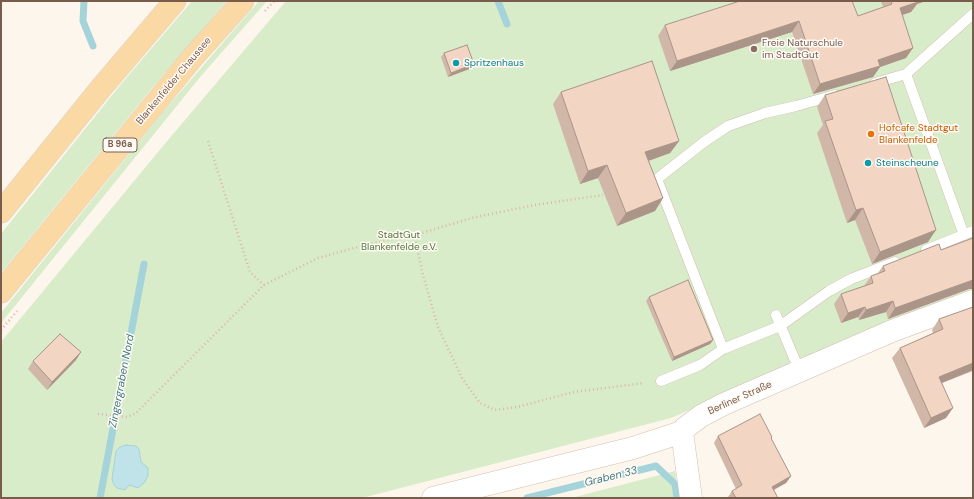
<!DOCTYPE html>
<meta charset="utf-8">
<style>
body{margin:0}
#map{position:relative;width:974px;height:499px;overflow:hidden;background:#fdf6ec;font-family:"DM Sans",sans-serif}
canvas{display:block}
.frame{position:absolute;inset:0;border:2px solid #7a5c4d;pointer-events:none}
</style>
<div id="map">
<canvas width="974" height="499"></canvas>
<div class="frame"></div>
</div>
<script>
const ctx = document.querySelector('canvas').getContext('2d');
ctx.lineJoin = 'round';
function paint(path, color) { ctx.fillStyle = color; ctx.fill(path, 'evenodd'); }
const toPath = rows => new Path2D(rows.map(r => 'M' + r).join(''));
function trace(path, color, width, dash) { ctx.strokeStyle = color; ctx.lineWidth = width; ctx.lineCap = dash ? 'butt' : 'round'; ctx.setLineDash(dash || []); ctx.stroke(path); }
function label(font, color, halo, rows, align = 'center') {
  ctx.font = font + ' "DM Sans",sans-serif'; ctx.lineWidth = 3; ctx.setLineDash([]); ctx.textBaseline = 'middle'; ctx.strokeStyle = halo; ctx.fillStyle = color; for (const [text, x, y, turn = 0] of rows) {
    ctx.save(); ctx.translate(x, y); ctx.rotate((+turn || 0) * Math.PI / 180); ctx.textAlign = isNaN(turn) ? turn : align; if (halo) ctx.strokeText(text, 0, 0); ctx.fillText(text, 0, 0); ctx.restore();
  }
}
paint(toPath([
 [192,1,227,1,153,87,1,273,1,234,121,84],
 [259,1,267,1,201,76,1,323,1,313,163,112],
 [286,1,973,1,973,293,882,327,671,418,362,498,1,498,1,342,168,140],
 [675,471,679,498,571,498]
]), '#d8ecc9');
const water = toPath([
 [126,445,136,446,139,449,141,462,148,468,148,476,144,483,138,488,129,485,125,490,117,488,114,485,112,479,116,451,120,447,126,445]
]);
paint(water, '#bfe3e8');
trace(water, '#a5d3da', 1);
trace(toPath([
 [84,1,83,21,93,46],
 [498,1,507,24],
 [100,498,144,264],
 [527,498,656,466,675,484,677,498]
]), '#a5d3da', 7);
const service = toPath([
 [906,74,964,235],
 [875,83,906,74,973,14],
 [835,95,796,106,765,113,728,126,704,142,657,179,723,349,780,326,829,291,851,279,895,262],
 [926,250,973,231],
 [776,315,800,372],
 [661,381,700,365,723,349]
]);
const tertiary = toPath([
 [682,432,691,498],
 [433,498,633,448,682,432,685,428,701,416,724,404,892,331,973,301]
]);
const primary = toPath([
 [1,212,101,88,175,1],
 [1,292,193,57,243,1]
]);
trace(service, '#d1beb0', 11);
trace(tertiary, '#d1beb0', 23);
trace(primary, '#dad1cd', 23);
trace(toPath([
 [265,11,274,1],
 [208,141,250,272,264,285],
 [414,234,423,275,438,327,462,378,480,403,495,410,517,407,574,392,644,383],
 [1,330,17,311],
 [98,414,127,417,136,413,264,285,318,258,369,244,418,234,476,217,535,205,603,195]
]), '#d9b8a5', 2.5, [1, 3]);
trace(service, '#fff', 10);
trace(tertiary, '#fff', 22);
trace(primary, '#fbd9a5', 22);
paint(toPath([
 [881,1,926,1,917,4,911,12,903,15,906,58,880,67,873,77,813,94,792,32,670,71,658,36,665,25,858,16,883,7],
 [444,53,472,68,448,77,441,57],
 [561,92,679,141,670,153,648,161,663,198,655,211,617,226,598,178,580,184,553,104],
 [825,95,928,242,872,264,855,220,847,223,817,133,823,125,817,107],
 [941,250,969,289,888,319,886,312,859,320,858,317,841,323,834,304,841,294,864,286,871,276,878,273,883,266],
 [649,297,713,340,710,344,672,361,646,301],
 [973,307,973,371,942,383,946,418,924,428,892,358,900,348,933,333,932,330,939,319],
 [76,360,47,390,28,369,33,361],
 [718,436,772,437,771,439,791,476,786,483,774,490,778,498,728,498,728,497,732,491,736,489,714,443]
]), '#d1b7a8');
paint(toPath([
 [913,1,926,1,917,4,911,12,893,18,900,8],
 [799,21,792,32,670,71,677,61],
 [913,48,906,58,880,67,873,77,813,94,820,84,878,60],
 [474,64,472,68,448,77,451,73],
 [679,141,670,153,637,165,645,152],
 [607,165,598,178,580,184,588,171],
 [663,198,655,211,617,226,626,213],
 [863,208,855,220,847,223,856,210],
 [936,230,928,242,872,264,880,252],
 [973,280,973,289,969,289,888,319,895,308],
 [893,301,886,312,859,320,866,310],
 [865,307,858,317,841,323,848,313],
 [713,340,710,344,672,361,674,357],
 [81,352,76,360,47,390,52,382],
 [973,363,973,370,932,387,939,377],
 [953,408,946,418,924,428,931,418],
 [791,476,786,483,767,493,772,487]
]), '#aa9588');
const building = toPath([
 [740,1,852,1,858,16,892,4,891,1,918,1,918,2,900,8,913,48,878,60,880,66,820,84,799,21,677,61,665,25,740,1],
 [467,45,474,64,451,73,444,53,467,45],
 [652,61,679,141,645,152,663,198,626,213,607,165,588,171,561,92,652,61],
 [886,77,936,230,880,252,863,208,856,210,825,121,833,119,825,95,886,77],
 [973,238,973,280,895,308,893,301,866,310,865,307,848,313,841,294,873,283,871,276,885,271,883,266,939,244,941,250,973,238],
 [688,280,713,340,674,357,649,297,688,280],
 [973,307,973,363,939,377,953,408,931,418,900,348,943,329,939,319,973,307],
 [60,334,81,352,52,382,33,361,60,334],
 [760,414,772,437,771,438,791,476,772,487,778,498,736,498,732,491,742,485,718,436,760,414]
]);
paint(building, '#f3d5c3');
trace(building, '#aa9588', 1);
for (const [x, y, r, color] of [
 [754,49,4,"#8d6e63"],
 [456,63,4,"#0f9aa8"],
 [871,134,4,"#e8710a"],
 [868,163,4,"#0f9aa8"]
]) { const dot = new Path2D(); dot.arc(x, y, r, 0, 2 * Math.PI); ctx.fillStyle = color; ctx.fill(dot); trace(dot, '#fffaf3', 1.5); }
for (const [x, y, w] of [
 [120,145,34]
]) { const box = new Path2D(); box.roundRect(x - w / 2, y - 7, w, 14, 3); ctx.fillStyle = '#fffaf3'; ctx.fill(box); trace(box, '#7a5c4d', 1); }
label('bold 9px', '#7a5c4d', null, [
 ["B 96a",120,145]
]);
label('10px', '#785e54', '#fffaf3', [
 ["Freie Naturschule",762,43],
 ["im StadtGut",762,55]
], 'left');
label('10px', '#0d838f', '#fffaf3', [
 ["Spritzenhaus",464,63],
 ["Steinscheune",876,163]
], 'left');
label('10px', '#7a5c4d', '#fffaf3', [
 ["Blankenfelder Chaussee",174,81,-50],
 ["Berliner Straße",740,398,-24]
]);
label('10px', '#c56008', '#fffaf3', [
 ["Hofcafe Stadtgut",879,128],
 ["Blankenfelde",879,140]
], 'left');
label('10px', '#537a41', '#fffaf3', [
 ["StadtGut",399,235],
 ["Blankenfelde e.V.",399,247]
]);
label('italic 11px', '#437c86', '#fffaf3', [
 ["Zingergraben Nord",122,381,-79],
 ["Graben 33",611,477,-14]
]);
</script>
